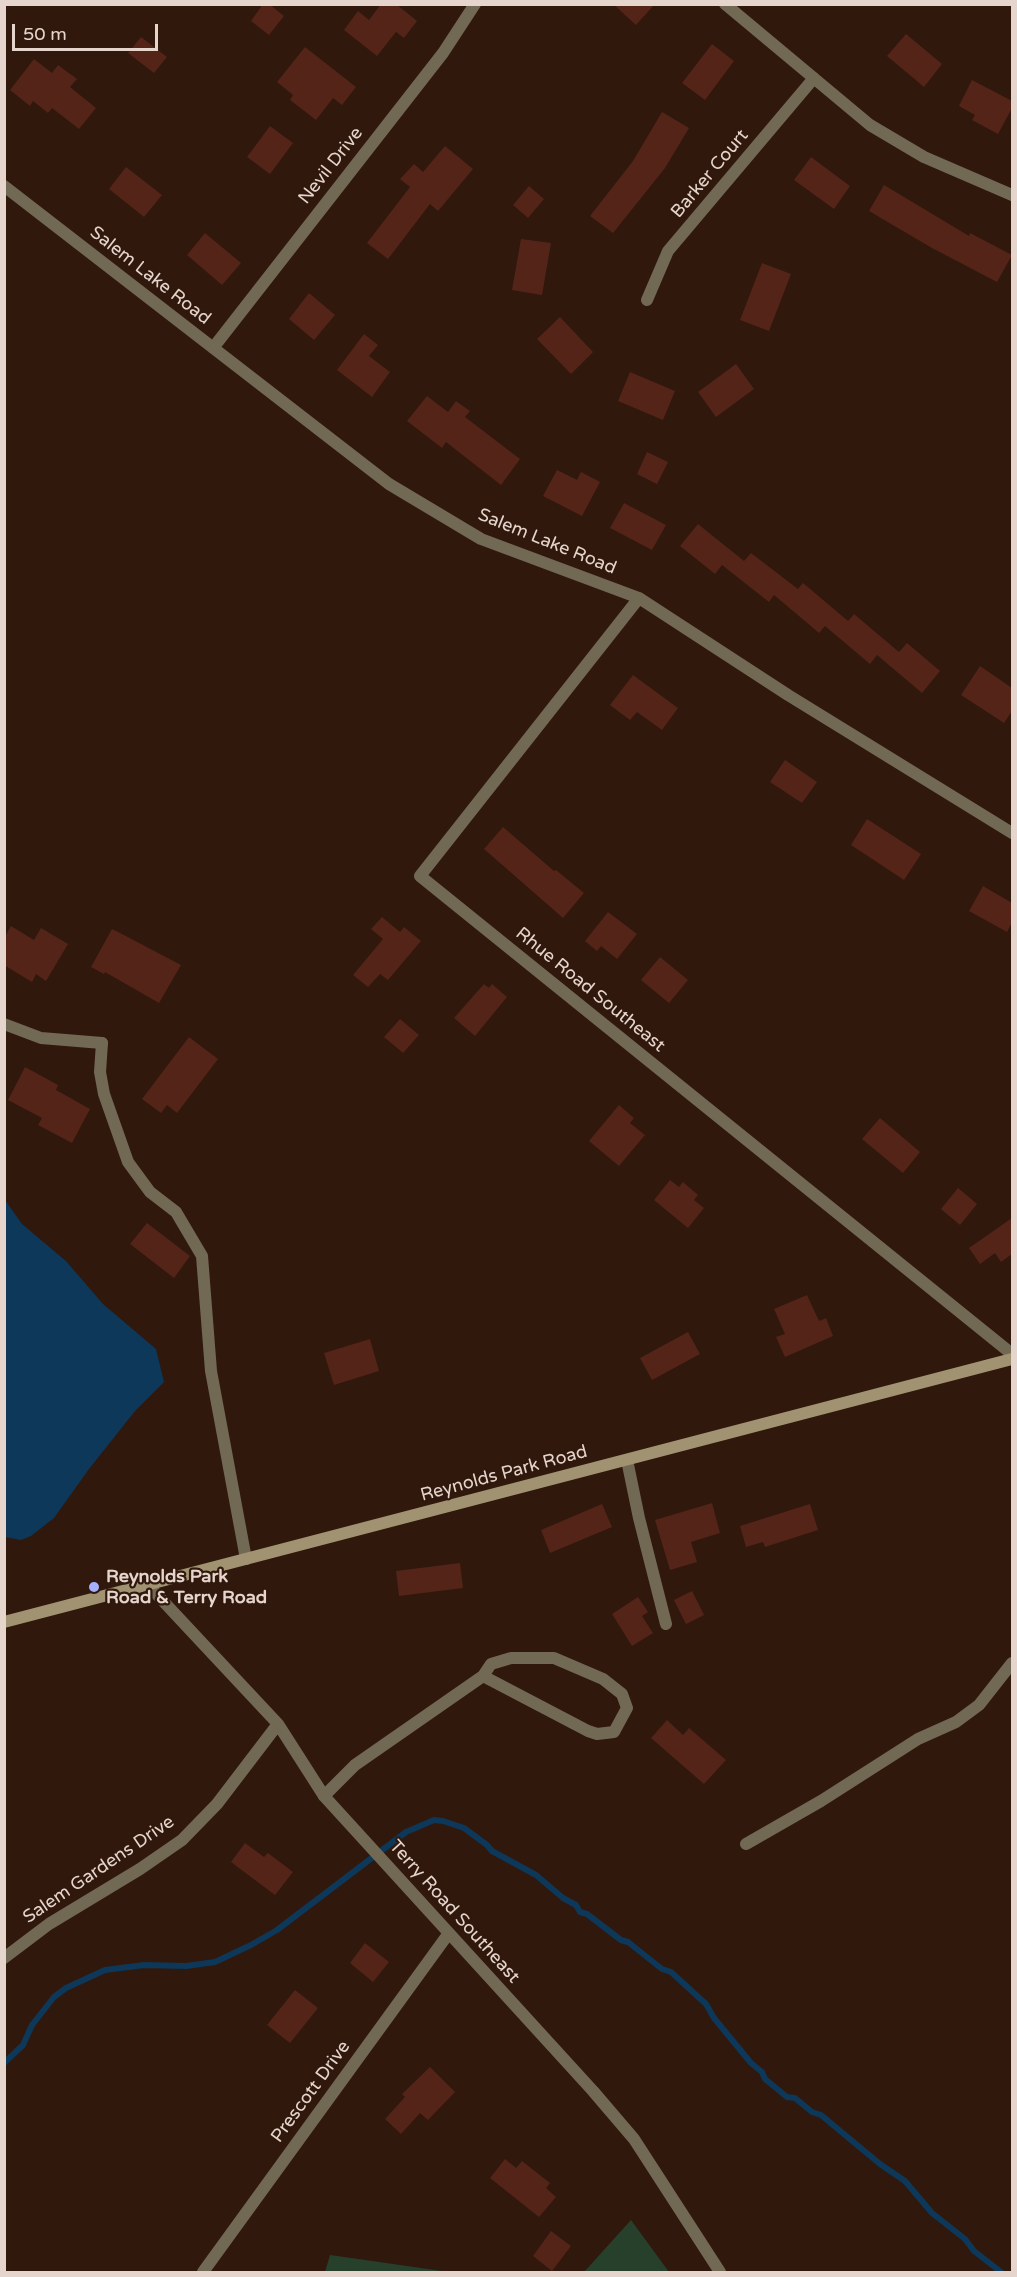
<!DOCTYPE html>
<style>
body{margin:0}
#map{position:relative;width:1017px;height:2277px;overflow:hidden;background:#30180c;font-family:"Varela Round",sans-serif}
canvas{display:block}
.frame{position:absolute;inset:0;border:6px solid #e6d5cd;pointer-events:none}
.scale{position:absolute;left:12px;top:24px;width:146px;height:27px;box-sizing:border-box;border:3px solid #e6d5cd;border-top:0;padding-left:8px;font-size:18px;line-height:21px;white-space:nowrap;color:#e6d5cd;-webkit-text-stroke:4px #30180c;paint-order:stroke}
</style>
<div id="map">
<canvas width="1017" height="2277"></canvas>
<div class="frame"></div>
<div class="scale">50 m</div>
</div>
<script>
const ctx = document.querySelector('canvas').getContext('2d');
ctx.lineJoin = 'round';
function paint(path, color) { ctx.fillStyle = color; ctx.fill(path, 'evenodd'); }
const toPath = rows => new Path2D(rows.map(r => 'M' + r).join(''));
function trace(path, color, width, dash) { ctx.strokeStyle = color; ctx.lineWidth = width; ctx.lineCap = dash ? 'butt' : 'round'; ctx.setLineDash(dash || []); ctx.stroke(path); }
function label(font, color, halo, rows, align = 'center') {
  ctx.font = font + ' "Varela Round",sans-serif'; ctx.lineWidth = 4.5; ctx.setLineDash([]); ctx.textBaseline = 'middle'; ctx.strokeStyle = halo; ctx.fillStyle = color; for (const [text, x, y, turn = 0] of rows) {
    ctx.save(); ctx.translate(x, y); ctx.rotate((+turn || 0) * Math.PI / 180); ctx.textAlign = isNaN(turn) ? turn : align; if (halo) ctx.strokeText(text, 0, 0); ctx.fillText(text, 0, 0); ctx.restore();
  }
}
paint(toPath([
 [631,2220,669,2272,584,2272],
 [330,2255,449,2272,325,2272]
]), '#27402b');
paint(toPath([
 [5,1200,22,1224,66,1261,103,1304,156,1349,164,1382,135,1411,89,1469,54,1518,31,1536,21,1540,5,1537]
]), '#0d3859');
trace(toPath([
 [4,2063,23,2045,32,2025,54,1997,66,1988,105,1970,144,1965,186,1966,215,1962,251,1945,277,1930,406,1832,434,1820,443,1821,464,1828,487,1845,492,1851,536,1875,563,1898,576,1905,580,1912,587,1914,621,1940,628,1942,662,1969,671,1972,706,2004,714,2018,751,2063,762,2072,765,2079,787,2097,795,2098,812,2112,821,2115,880,2164,905,2181,932,2213,965,2239,974,2251,1001,2272]
]), '#0d3859', 6);
paint(toPath([
 [263,4,269,4,284,16,269,35,251,21],
 [381,4,396,4,417,21,404,38,396,32,377,56,344,30,358,11,369,20],
 [613,4,655,4,636,25],
 [906,34,942,64,924,87,887,56],
 [141,37,167,57,154,73,128,53],
 [712,44,734,61,705,100,682,83],
 [305,47,356,87,342,105,333,98,316,120,290,100,293,95,277,82],
 [34,59,52,73,58,65,77,79,70,87,96,108,79,129,52,108,48,113,33,101,30,106,10,90],
 [972,80,1012,101,1012,108,998,134,972,120,975,115,959,106],
 [662,112,689,128,665,168,613,233,590,216,633,161],
 [270,126,293,143,270,174,247,157],
 [445,146,473,169,438,211,430,204,388,259,367,243,410,187,400,179,414,164,423,172],
 [811,157,850,186,834,209,794,180],
 [126,167,162,195,144,217,109,189],
 [884,185,969,236,970,233,1012,255,997,282,932,248,869,211],
 [529,186,544,199,528,218,513,205],
 [205,233,241,263,222,285,187,255],
 [521,239,551,243,542,295,512,290],
 [762,263,791,274,769,331,740,320],
 [309,293,335,315,314,340,289,319],
 [560,317,593,352,571,374,537,339],
 [364,334,378,345,369,356,390,372,372,397,337,370],
 [736,364,754,389,716,417,698,392],
 [630,372,675,391,663,420,618,401],
 [427,396,448,412,456,401,470,411,465,417,520,459,501,485,446,442,442,448,407,421],
 [647,452,668,462,657,484,637,474],
 [557,470,577,480,581,472,600,482,582,516,543,496],
 [624,503,666,525,652,550,610,528],
 [698,524,744,561,751,553,798,589,803,583,848,621,854,614,899,652,907,643,940,671,922,693,877,655,870,664,825,626,819,633,774,595,769,602,722,565,715,574,680,546],
 [980,666,1012,688,1012,711,1004,723,961,695],
 [633,675,678,708,662,730,637,712,630,720,610,705],
 [785,760,817,782,802,803,770,782],
 [867,819,921,854,904,880,851,845],
 [503,827,554,871,556,870,584,893,563,918,484,849],
 [983,886,1012,903,1012,922,1007,932,969,911],
 [608,912,637,934,617,959,601,946,597,951,585,941],
 [382,917,400,932,404,927,421,941,388,980,380,974,368,987,353,975,383,939,371,929],
 [11,926,34,940,41,928,68,944,46,981,36,974,32,982,4,965,4,938],
 [112,929,122,934,120,937,122,934,181,965,159,1003,105,972,104,974,91,967],
 [660,957,688,980,669,1003,641,980],
 [484,984,489,988,492,984,507,997,475,1036,454,1018],
 [400,1019,419,1035,403,1053,384,1037],
 [189,1037,218,1059,177,1113,167,1105,161,1113,142,1099],
 [25,1067,58,1085,56,1090,90,1109,72,1143,38,1125,42,1118,8,1100],
 [619,1105,634,1118,630,1123,645,1135,619,1166,589,1141],
 [880,1118,920,1152,903,1173,862,1139],
 [670,1180,679,1187,683,1182,698,1195,694,1200,704,1208,688,1228,654,1200],
 [958,1188,977,1204,960,1225,941,1209],
 [1012,1218,1012,1254,1001,1262,995,1253,980,1264,969,1248],
 [147,1223,190,1256,174,1278,130,1244],
 [807,1295,819,1321,826,1318,833,1336,785,1357,776,1337,785,1334,774,1309],
 [688,1332,700,1354,652,1380,640,1358],
 [370,1339,379,1371,334,1385,324,1353],
 [712,1503,720,1533,691,1542,697,1562,670,1570,655,1520],
 [602,1504,612,1527,550,1553,541,1530],
 [810,1504,818,1530,765,1547,763,1542,746,1547,740,1526],
 [460,1563,463,1588,399,1596,396,1571],
 [692,1591,704,1615,686,1624,674,1600],
 [638,1597,648,1612,642,1616,653,1633,632,1646,612,1614],
 [667,1720,683,1735,689,1728,726,1760,704,1784,651,1738],
 [245,1843,264,1857,268,1853,293,1872,275,1895,231,1862],
 [365,1943,389,1962,373,1982,350,1963],
 [295,1990,318,2008,290,2043,267,2025],
 [430,2067,455,2092,428,2120,420,2113,401,2134,385,2119,405,2097,402,2094],
 [505,2159,516,2168,522,2161,550,2183,546,2188,556,2197,539,2217,490,2178],
 [551,2231,571,2246,552,2271,533,2256]
]), '#542418');
trace(toPath([
 [102,1043,100,1072,104,1094,128,1162,150,1192,176,1212,202,1256,211,1371,246,1559],
 [627,1460,639,1518,666,1624],
 [511,1658,554,1658,603,1679,622,1694,627,1708,614,1732,597,1734,588,1731,483,1676,491,1664,511,1658],
 [324,1796,355,1765,483,1676],
 [746,1844,821,1801,918,1739,956,1722,979,1705,1012,1663]
]), '#716954', 12);
trace(toPath([
 [725,4,870,125,924,157,1012,195],
 [4,186,389,484,481,539,639,598,788,695,1012,833],
 [647,300,668,251,814,78],
 [213,348,443,53,475,4],
 [639,598,420,876,1012,1354],
 [4,1024,41,1038,102,1043],
 [148,1585,278,1724,324,1796,593,2091,634,2139,720,2272],
 [4,1958,49,1924,140,1869,182,1840,217,1804,278,1724],
 [203,2272,449,1933]
]), '#716954', 12);
trace(toPath([
 [4,1622,1012,1359]
]), '#a19371', 12);
for (const [x, y, r, color] of [
 [94,1587,6,"#a5b1fc"]
]) { const dot = new Path2D(); dot.arc(x, y, r, 0, 2 * Math.PI); ctx.fillStyle = color; ctx.fill(dot); trace(dot, '#30180c', 2); }
label('18px', '#e6d5cd', '#30180c', [
 ["Nevil Drive",331,166,-52],
 ["Barker Court",710,174,-50],
 ["Salem Lake Road",150,276,38],
 ["Salem Lake Road",547,542,22],
 ["Rhue Road Southeast",590,990,39],
 ["Reynolds Park Road",504,1474,-15],
 ["Salem Gardens Drive",99,1870,-34],
 ["Terry Road Southeast",454,1912,48],
 ["Prescott Drive",311,2092,-54]
]);
label('bold 18px', '#e6d5cd', '#30180c', [
 ["Reynolds Park",106,1577],
 ["Road & Terry Road",106,1598]
], 'left');
</script>
